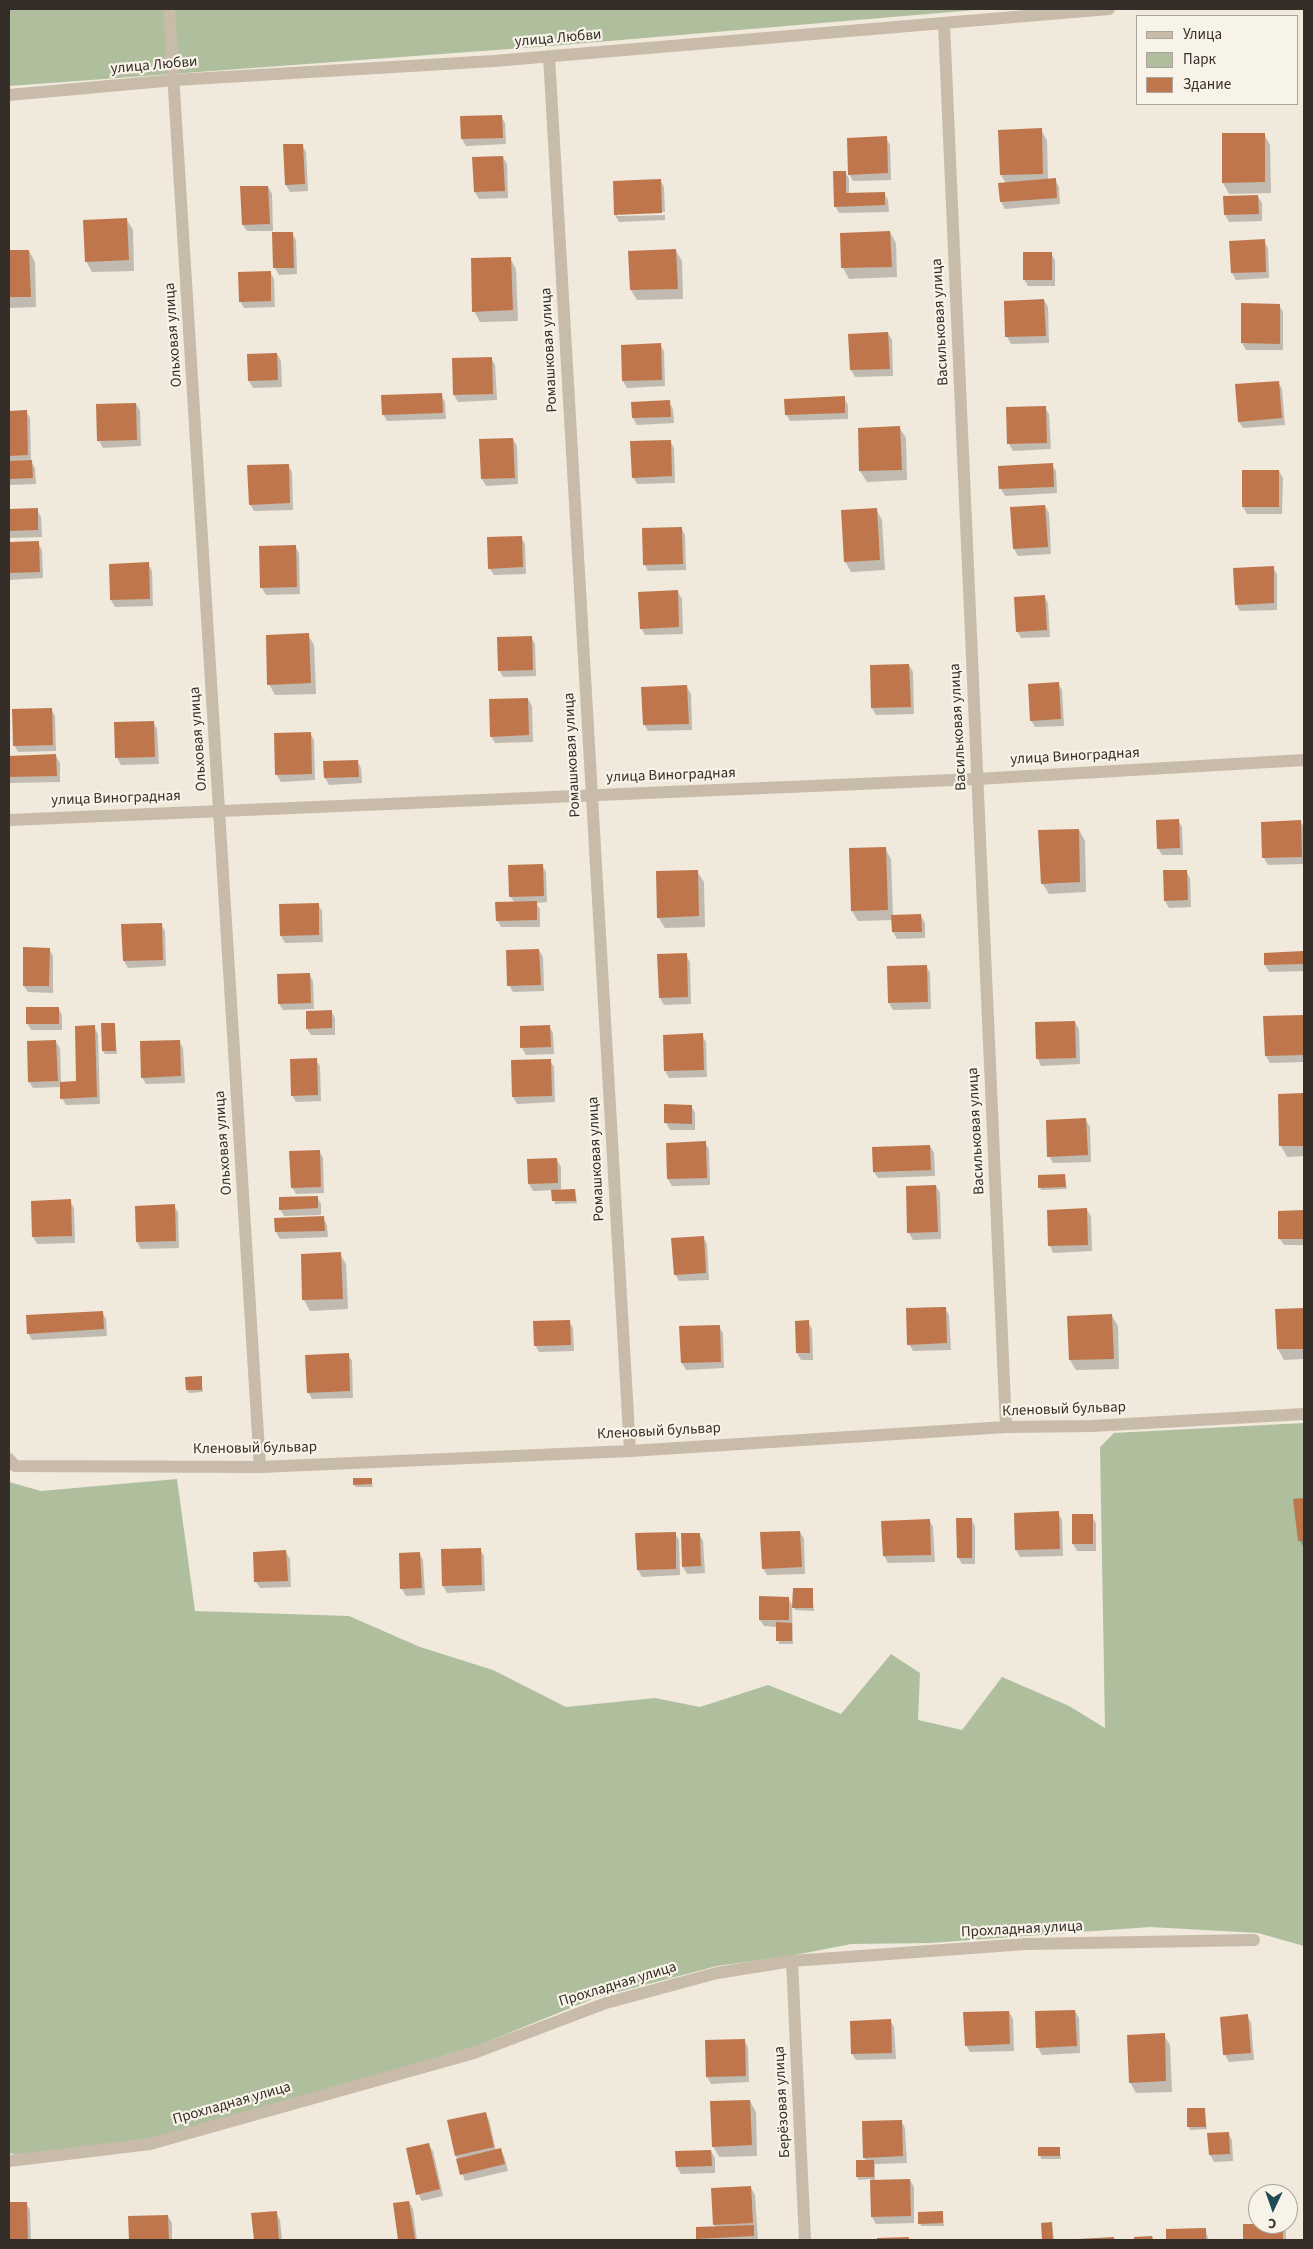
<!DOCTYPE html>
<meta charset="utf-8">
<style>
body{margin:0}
#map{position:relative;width:1313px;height:2249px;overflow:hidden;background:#f0e9dc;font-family:"Source Sans 3",sans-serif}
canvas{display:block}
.frame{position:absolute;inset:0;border:10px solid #352e28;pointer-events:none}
.legend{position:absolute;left:1136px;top:15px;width:162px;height:90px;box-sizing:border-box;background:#f8f3e8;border:1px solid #aaa49b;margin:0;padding:6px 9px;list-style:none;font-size:15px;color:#352e28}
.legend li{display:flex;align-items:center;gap:10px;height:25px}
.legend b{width:25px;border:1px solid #aaa49b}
.north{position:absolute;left:1248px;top:2184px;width:50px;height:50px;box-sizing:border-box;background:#f8f3e8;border:1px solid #aaa49b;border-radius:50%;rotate:183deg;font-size:14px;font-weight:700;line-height:20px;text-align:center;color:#352e28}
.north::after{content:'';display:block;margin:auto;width:18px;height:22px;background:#204a54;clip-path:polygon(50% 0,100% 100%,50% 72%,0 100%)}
</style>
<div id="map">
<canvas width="1313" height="2249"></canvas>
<div class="frame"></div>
<ul class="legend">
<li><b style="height:6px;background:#c8bba9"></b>Улица</li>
<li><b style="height:14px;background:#afbf9d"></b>Парк</li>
<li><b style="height:14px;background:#bf764c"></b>Здание</li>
</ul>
<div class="north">С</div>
</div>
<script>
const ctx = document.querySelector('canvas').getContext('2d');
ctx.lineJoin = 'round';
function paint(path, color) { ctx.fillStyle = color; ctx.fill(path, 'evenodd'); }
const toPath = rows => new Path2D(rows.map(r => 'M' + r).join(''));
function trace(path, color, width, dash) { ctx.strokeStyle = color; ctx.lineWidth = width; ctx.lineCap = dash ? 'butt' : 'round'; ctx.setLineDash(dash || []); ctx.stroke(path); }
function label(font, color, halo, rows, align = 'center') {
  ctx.font = font + ' "Source Sans 3",sans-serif'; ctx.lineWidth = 4.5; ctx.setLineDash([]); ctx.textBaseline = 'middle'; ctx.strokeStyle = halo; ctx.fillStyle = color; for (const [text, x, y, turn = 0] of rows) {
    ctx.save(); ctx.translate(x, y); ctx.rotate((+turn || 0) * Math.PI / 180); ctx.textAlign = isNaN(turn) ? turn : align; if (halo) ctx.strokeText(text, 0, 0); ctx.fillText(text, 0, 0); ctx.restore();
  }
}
paint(toPath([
 [9,9,987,9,550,46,9,86],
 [1304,1423,1304,1946,1258,1933,1150,1927,930,1943,851,1944,790,1956,717,1966,595,1998,477,2046,150,2140,19,2155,9,2153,9,1482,41,1491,177,1479,195,1611,349,1616,420,1647,493,1670,566,1707,655,1698,700,1707,768,1685,841,1714,891,1654,920,1673,918,1720,962,1730,1002,1677,1069,1706,1105,1728,1100,1447,1114,1433]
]), '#afbf9d');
paint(toPath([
 [501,116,505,123,506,144,466,146,462,139],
 [1041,130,1047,140,1048,180,1055,180,1059,187,1060,204,1005,209,1001,202,1000,184,1006,184,1001,175],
 [1264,134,1270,145,1271,193,1229,194,1223,183],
 [886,138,890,145,891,180,853,181,849,174],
 [302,145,306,152,308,191,290,192,286,185],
 [503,157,507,164,508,198,479,199,475,192],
 [845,172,849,179,849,194,884,193,888,200,889,212,839,213,835,206],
 [660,180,664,187,665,212,617,214,617,216,665,215,665,220,619,222,615,215],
 [268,187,272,194,273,231,247,231,243,225],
 [1258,196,1262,203,1262,221,1229,222,1225,215],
 [127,220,133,230,134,271,92,272,86,261],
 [890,232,896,243,897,277,849,279,843,268],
 [292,233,296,240,297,274,279,275,275,268],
 [1264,241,1268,248,1269,278,1236,280,1232,273,1230,242],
 [29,251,35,262,36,307,9,308,9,252],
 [676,251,682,261,683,299,637,300,631,290],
 [1051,253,1055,260,1055,286,1028,286,1024,279],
 [510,258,516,269,518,321,480,322,474,311],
 [270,272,274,279,275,307,244,308,240,301],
 [1044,300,1048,307,1049,343,1011,344,1007,337],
 [1279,305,1283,312,1283,350,1246,350,1242,343],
 [888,333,892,340,893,376,855,377,851,370],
 [660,344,664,351,665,386,627,388,623,381],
 [277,354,281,361,282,387,253,388,249,381],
 [491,358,495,365,497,400,458,402,454,395],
 [1278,382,1282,389,1285,425,1243,428,1239,422],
 [441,395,445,402,446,419,387,421,383,414],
 [844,398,848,405,848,419,790,421,786,414],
 [669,402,673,409,674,423,637,425,633,418],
 [136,404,140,411,141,446,103,448,99,441],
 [1045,408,1049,414,1051,449,1013,451,1009,444,1008,409],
 [26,411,30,418,31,462,35,468,36,484,9,485,9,412],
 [899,427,906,438,907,480,867,482,860,471,859,429],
 [513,439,517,446,518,484,486,486,482,479,480,440],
 [670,441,674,448,675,483,637,484,633,477],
 [288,465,292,472,293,510,254,511,250,504],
 [1052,465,1056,471,1057,493,1005,496,1001,489],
 [1279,471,1283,478,1282,514,1247,514,1243,507],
 [1045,506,1049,513,1051,554,1018,556,1014,549],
 [876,509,882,520,885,570,851,572,845,561],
 [37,510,41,517,42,537,9,538,9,511],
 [681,528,685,535,686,570,648,571,644,564],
 [521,537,525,544,526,574,494,575,490,569],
 [38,543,42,550,43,578,9,580,9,544],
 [295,546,299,553,300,594,266,595,262,588,260,547],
 [148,564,152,571,153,606,115,607,111,600,110,565],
 [1273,568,1277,574,1277,610,1240,611,1236,604],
 [678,592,682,599,683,634,645,635,641,628],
 [1044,596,1048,603,1050,637,1021,638,1017,631],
 [308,635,314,645,316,694,275,695,269,684],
 [531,637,535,644,536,676,503,677,499,670],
 [909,665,913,672,914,714,876,715,872,708],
 [1058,683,1062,690,1064,726,1035,727,1031,720],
 [687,687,691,694,692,730,648,731,644,724],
 [528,699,532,706,533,742,495,743,491,736],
 [51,709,55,716,56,751,18,752,14,745],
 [153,722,157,729,159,764,121,765,117,758,115,723],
 [310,733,314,740,315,780,281,782,277,775],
 [56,756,60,763,60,782,9,783,9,757],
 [357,761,361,768,362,783,329,785,325,778],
 [1178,820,1182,827,1183,855,1162,855,1158,848],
 [1301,822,1304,828,1304,864,1268,865,1264,858,1263,823],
 [1079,830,1085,841,1086,892,1049,894,1042,883],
 [885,848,891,859,893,917,921,916,925,923,925,938,897,939,893,932,893,920,858,921,852,911],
 [542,865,546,872,547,902,536,903,540,909,540,927,501,927,497,920,514,902,510,896],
 [697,871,704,882,705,927,665,928,658,917],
 [1186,871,1190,878,1191,907,1169,908,1165,901],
 [318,904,322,911,323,942,285,943,281,936],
 [161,924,165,931,166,966,128,968,124,961],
 [49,949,53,956,53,993,28,992,24,986],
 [539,950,543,957,544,991,513,992,509,985],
 [1302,953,1304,956,1304,971,1269,972,1265,965,1265,954],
 [686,955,690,962,691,1004,664,1005,660,998],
 [926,966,930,973,931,1009,893,1010,889,1003],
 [309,974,313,981,314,1009,283,1010,279,1004],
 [58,1008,62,1015,62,1030,31,1030,27,1023],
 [331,1011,335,1018,335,1035,311,1035,307,1029],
 [1304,1016,1304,1062,1270,1063,1266,1056,1264,1018],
 [1075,1022,1079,1029,1080,1064,1041,1066,1038,1059],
 [114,1024,117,1054,105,1054,103,1051],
 [549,1026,553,1033,554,1054,526,1055,522,1048],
 [94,1027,98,1034,100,1104,66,1105,62,1098,61,1087,33,1088,29,1082,56,1042,60,1048,61,1083,78,1082],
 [702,1035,706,1042,707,1077,669,1078,665,1071],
 [179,1041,183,1048,185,1083,146,1084,142,1077],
 [316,1060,320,1066,321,1101,296,1102,292,1095],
 [550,1061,554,1067,555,1102,517,1104,513,1097],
 [1304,1095,1304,1156,1287,1157,1281,1146,1279,1096],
 [691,1106,695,1113,695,1130,670,1130,666,1123],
 [1086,1120,1090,1127,1091,1162,1053,1163,1049,1156],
 [705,1143,709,1149,710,1185,672,1186,668,1179,667,1144],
 [930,1146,934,1153,935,1176,878,1178,874,1172],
 [319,1151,323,1158,324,1193,296,1194,292,1187],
 [557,1160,561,1167,561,1190,575,1190,577,1203,555,1204,553,1190,533,1191,529,1184],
 [1064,1175,1067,1189,1041,1190,1040,1187],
 [936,1186,940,1193,941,1239,913,1240,909,1233],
 [317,1197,321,1204,321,1215,284,1216,280,1209],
 [70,1201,74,1208,75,1243,37,1244,33,1237],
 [174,1206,178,1212,179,1248,141,1249,137,1242],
 [1087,1210,1091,1216,1092,1251,1053,1253,1050,1246,1048,1211],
 [1279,1212,1304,1212,1304,1245,1284,1245,1280,1239],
 [323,1218,327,1225,328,1237,280,1239,276,1232,276,1219],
 [703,1237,707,1244,709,1280,679,1281,675,1274],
 [340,1254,346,1264,348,1309,310,1311,304,1300,302,1255],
 [945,1308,949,1315,951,1350,913,1351,909,1344],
 [1304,1309,1304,1359,1284,1360,1278,1349,1277,1310],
 [102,1312,106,1319,107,1336,32,1340,28,1333],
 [1112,1316,1118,1326,1119,1369,1076,1370,1070,1360],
 [569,1321,573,1328,574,1351,539,1352,535,1345],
 [796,1322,808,1322,812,1329,813,1360,801,1360,797,1353],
 [719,1327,723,1333,724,1368,686,1370,682,1363],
 [348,1354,352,1361,353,1398,312,1399,308,1392],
 [201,1378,203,1392,189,1393,187,1390],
 [371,1479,373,1487,356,1487,354,1484],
 [1304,1499,1304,1548,1300,1541,1295,1500],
 [1058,1513,1062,1520,1063,1556,1020,1557,1016,1550,1015,1514],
 [1092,1516,1096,1523,1096,1551,1077,1551,1073,1544],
 [971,1519,975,1526,975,1564,962,1564,958,1557],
 [929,1520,933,1527,935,1562,888,1563,884,1556,883,1522],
 [800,1532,804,1539,805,1574,767,1575,763,1568],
 [675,1533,679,1540,680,1575,642,1577,638,1570],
 [699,1534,703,1541,705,1573,687,1574,683,1567],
 [480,1549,484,1556,485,1591,447,1593,443,1586],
 [286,1552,290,1559,291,1587,260,1588,256,1582],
 [419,1553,423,1560,425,1595,406,1596,402,1589],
 [812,1590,814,1611,795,1610,794,1607],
 [788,1598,792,1605,793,1644,779,1644,778,1627,764,1626,760,1620],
 [1075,2011,1079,2018,1080,2053,1042,2055,1038,2048],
 [1009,2012,1013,2019,1014,2051,970,2052,966,2045],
 [1247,2016,1251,2023,1254,2060,1229,2062,1225,2055],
 [890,2020,894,2027,896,2059,856,2060,852,2054],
 [1164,2035,1170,2045,1172,2092,1136,2093,1130,2082],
 [744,2040,748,2047,749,2082,711,2084,707,2077],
 [750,2101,756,2112,757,2156,719,2157,713,2146],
 [1204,2109,1207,2129,1190,2130,1189,2127],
 [485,2113,489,2120,496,2151,500,2150,504,2156,508,2171,465,2181,456,2156],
 [901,2121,905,2128,907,2163,875,2164,875,2182,910,2180,914,2187,914,2223,876,2224,872,2217,871,2179,859,2180,857,2177,867,2161,864,2158],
 [1228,2133,1232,2140,1233,2161,1214,2162,1210,2155,1209,2134],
 [429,2145,433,2151,443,2196,422,2201,418,2194],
 [1039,2148,1059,2148,1061,2159,1041,2159],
 [711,2151,715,2158,715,2173,681,2174,677,2167],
 [751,2188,755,2195,758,2240,698,2240,697,2238,716,2228,714,2224],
 [409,2202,413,2209,417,2240,399,2240,394,2204],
 [9,2203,26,2203,30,2210,31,2240,9,2240],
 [276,2213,280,2220,282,2240,255,2240,253,2214],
 [943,2213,944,2226,921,2226,920,2223],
 [168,2216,172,2223,172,2240,130,2240,129,2217],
 [1042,2224,1052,2224,1054,2240,1043,2240],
 [1282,2224,1286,2231,1286,2240,1244,2240,1244,2225],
 [1205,2229,1209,2240,1167,2240,1167,2231]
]), '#0003');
paint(toPath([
 [502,115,503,138,461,139,460,116],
 [1042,128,1043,174,1000,175,998,130],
 [1222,133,1265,133,1265,182,1222,183],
 [887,136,888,173,848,175,847,138],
 [283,144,303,144,305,184,285,185],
 [503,156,505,191,474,192,472,157],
 [833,171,846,171,846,193,885,192,885,205,834,207],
 [1056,178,1057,198,1000,202,998,183],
 [661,179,662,213,614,215,613,181],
 [240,186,268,186,270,224,242,225],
 [1258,195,1259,214,1224,215,1223,196],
 [127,218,129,260,85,262,83,220],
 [890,231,892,267,841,268,840,233],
 [272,232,293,232,294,268,273,268],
 [1265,239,1266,272,1231,273,1229,241],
 [676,249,678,289,630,290,628,251],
 [9,250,29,250,31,297,9,297],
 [1023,252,1052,252,1052,280,1023,280],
 [511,257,513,310,472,312,471,258],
 [271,271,271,301,239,302,238,272],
 [1044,299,1046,336,1005,337,1004,301],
 [1241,303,1280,304,1280,344,1241,343],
 [888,332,890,369,850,370,848,334],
 [661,343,662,380,622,381,621,345],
 [277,353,278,380,248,381,247,354],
 [492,357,493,394,453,395,452,358],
 [1279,381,1282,418,1238,422,1235,384],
 [442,393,443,413,382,415,381,395],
 [845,396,845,413,785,415,784,399],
 [670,400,671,417,632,418,631,402],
 [136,403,137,440,97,441,96,404],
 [1046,406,1047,443,1007,444,1006,407],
 [27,410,28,455,9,456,9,411],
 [900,426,902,470,859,471,858,428],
 [513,438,515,478,481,479,479,439],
 [671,440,672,476,632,478,630,441],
 [32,460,33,478,9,479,9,461],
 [1053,463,1054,487,999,489,998,466],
 [289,464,290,503,249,505,247,465],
 [1242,470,1279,470,1279,507,1242,507],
 [1045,505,1048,547,1013,549,1010,507],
 [38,508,38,530,9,531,9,509],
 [877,508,880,560,844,562,841,510],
 [682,527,683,564,643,565,642,528],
 [522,536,523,567,488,569,487,537],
 [39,541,40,572,9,573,9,542],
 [296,545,297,587,260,588,259,546],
 [149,562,150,599,110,600,109,564],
 [1274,566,1274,603,1235,605,1233,568],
 [678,590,679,627,640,629,638,592],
 [1045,595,1047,630,1016,632,1014,597],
 [309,633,311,683,267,685,266,635],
 [532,636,533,670,498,671,497,637],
 [909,664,911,707,871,708,870,665],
 [1059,682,1061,719,1030,721,1028,684],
 [687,685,689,724,643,725,641,687],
 [528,698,529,735,490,737,489,699],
 [52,708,53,745,13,746,12,709],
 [154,721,155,757,115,758,114,722],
 [311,732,312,774,275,775,274,733],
 [56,754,57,776,9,777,9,756],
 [358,760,359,777,324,778,323,761],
 [1179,819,1180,848,1157,849,1156,820],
 [1301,820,1302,857,1262,858,1261,822],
 [1079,829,1080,882,1041,884,1038,830],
 [886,847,888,910,851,911,849,848],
 [543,864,544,896,509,897,508,865],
 [698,870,699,916,657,918,656,871],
 [1163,870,1187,870,1188,900,1164,901],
 [537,901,537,920,496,921,495,902],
 [319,903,319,935,280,936,279,904],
 [921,914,922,932,892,932,891,915],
 [162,923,163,960,123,961,121,924],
 [23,947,50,948,49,986,23,986],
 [539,949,541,985,507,986,506,950],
 [1303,951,1303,964,1264,965,1264,953],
 [687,953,688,997,659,998,657,954],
 [927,965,928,1002,888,1003,887,966],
 [310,973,311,1003,278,1004,277,974],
 [26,1007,59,1007,59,1024,26,1024],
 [332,1010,332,1028,306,1029,306,1011],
 [1304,1015,1304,1055,1265,1056,1263,1016],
 [1075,1021,1076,1058,1036,1059,1035,1022],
 [101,1023,115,1023,116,1051,102,1051],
 [95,1025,97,1097,60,1099,60,1082,76,1081,75,1026],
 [550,1025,551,1047,520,1048,520,1026],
 [703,1033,704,1070,664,1071,663,1035],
 [56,1040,58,1081,28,1082,27,1041],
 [180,1040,181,1076,141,1078,140,1041],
 [317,1058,318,1095,291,1096,290,1059],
 [551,1059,552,1096,512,1097,511,1060],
 [1304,1093,1304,1146,1279,1146,1278,1094],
 [664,1104,692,1105,692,1124,664,1123],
 [1086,1118,1088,1155,1047,1157,1046,1120],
 [706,1141,707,1178,667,1179,666,1143],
 [930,1145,931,1170,873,1172,872,1147],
 [320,1150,321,1187,291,1188,289,1151],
 [557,1158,558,1183,528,1184,527,1159],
 [1065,1174,1066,1187,1038,1188,1038,1175],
 [936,1185,938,1232,907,1233,906,1186],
 [575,1189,576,1201,552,1201,551,1190],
 [318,1196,318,1208,279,1210,279,1197],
 [71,1199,72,1236,32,1237,31,1201],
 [175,1204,176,1241,136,1242,135,1206],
 [1087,1208,1088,1245,1048,1246,1047,1210],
 [1304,1210,1304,1239,1278,1239,1278,1211],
 [324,1216,325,1231,275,1232,274,1218],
 [704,1236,706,1273,674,1275,671,1238],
 [341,1252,343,1299,302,1300,301,1254],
 [946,1307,947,1343,907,1345,906,1308],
 [1304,1308,1304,1349,1277,1349,1275,1309],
 [103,1311,104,1329,27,1334,26,1315],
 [1112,1314,1114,1359,1069,1360,1067,1316],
 [570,1320,571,1345,534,1346,533,1321],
 [809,1320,810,1353,796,1353,795,1321],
 [720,1325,721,1362,681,1363,679,1326],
 [349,1353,350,1391,307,1393,305,1355],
 [202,1376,202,1390,186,1390,185,1377],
 [353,1478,372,1478,372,1484,353,1485],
 [1304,1498,1304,1540,1298,1541,1293,1499],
 [1059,1511,1060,1549,1015,1550,1014,1513],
 [1072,1514,1093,1514,1093,1544,1072,1544],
 [956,1518,972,1518,972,1558,957,1558],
 [930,1519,931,1555,883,1556,881,1521],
 [800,1531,802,1567,762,1569,760,1532],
 [676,1532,676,1569,637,1570,635,1533],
 [681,1533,700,1533,701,1566,682,1567],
 [481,1548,482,1585,442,1586,441,1549],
 [286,1550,288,1581,254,1582,253,1552],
 [420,1552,422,1588,400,1589,399,1553],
 [793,1588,813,1588,813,1608,792,1608],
 [759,1596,789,1597,789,1620,759,1620],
 [776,1622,792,1623,792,1641,776,1641],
 [1075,2010,1077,2046,1036,2048,1035,2011],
 [1009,2011,1010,2044,965,2046,963,2012],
 [1248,2014,1251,2053,1223,2055,1220,2017],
 [891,2019,892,2053,851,2054,850,2021],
 [1165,2033,1166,2081,1129,2083,1127,2035],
 [745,2039,746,2076,706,2077,705,2040],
 [750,2100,752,2145,712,2147,710,2101],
 [1187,2108,1205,2108,1206,2127,1187,2127],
 [486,2112,494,2147,455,2156,447,2120],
 [902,2120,903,2156,863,2158,862,2121],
 [1229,2132,1230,2154,1209,2155,1207,2133],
 [429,2143,440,2189,416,2195,406,2148],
 [1038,2147,1060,2147,1060,2156,1038,2156],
 [501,2148,505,2164,460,2175,456,2159],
 [711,2150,712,2166,676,2167,675,2151],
 [856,2160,874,2160,874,2177,856,2177],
 [910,2179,911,2216,871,2217,870,2180],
 [751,2186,753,2223,713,2225,711,2188],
 [409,2201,415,2239,398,2240,393,2203],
 [9,2202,27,2202,28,2240,9,2240],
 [277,2211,279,2240,254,2240,251,2213],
 [943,2211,943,2223,918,2224,918,2212],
 [168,2215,169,2240,129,2240,128,2216],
 [1052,2222,1053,2240,1042,2240,1041,2223],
 [1243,2224,1283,2224,1283,2240,1243,2240],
 [754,2225,754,2236,696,2239,696,2227],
 [1206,2228,1206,2240,1166,2240,1166,2229],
 [1152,2236,1153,2240,1134,2240,1134,2237],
 [909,2237,909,2240,877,2240,877,2238],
 [1114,2237,1114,2240,1078,2240,1078,2239]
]), '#bf764c');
trace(toPath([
 [169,9,260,1467],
 [944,24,1006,1427],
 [549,56,630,1451],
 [9,95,175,80,494,61,1109,9],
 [9,820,977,779,1304,760],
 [9,1459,15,1466,260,1467,630,1451,1006,1427,1092,1426,1304,1414],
 [792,1961,805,2240],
 [9,2161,150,2144,474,2053,606,2003,717,1973,792,1961,1026,1944,1254,1940]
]), '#c8bba9', 12);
label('15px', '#352e28', '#f8f3e8', [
 ["улица Любви",558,39,-5],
 ["улица Любви",154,66,-5],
 ["Васильковая улица",941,322,-93],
 ["Ольховая улица",174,335,-94],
 ["Ромашковая улица",550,350,-93],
 ["Васильковая улица",959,727,-93],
 ["Ольховая улица",199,739,-94],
 ["Ромашковая улица",573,755,-93],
 ["улица Виноградная",1075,757,-3],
 ["улица Виноградная",671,776,-2],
 ["улица Виноградная",116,799,-2],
 ["Васильковая улица",977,1131,-93],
 ["Ольховая улица",224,1143,-94],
 ["Ромашковая улица",597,1159,-93],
 ["Кленовый бульвар",1064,1410,-2],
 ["Кленовый бульвар",659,1432,-3],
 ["Кленовый бульвар",255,1449,-1],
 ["Прохладная улица",1022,1930,-3],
 ["Прохладная улица",618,1985,-17],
 ["Берёзовая улица",783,2102,-93],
 ["Прохладная улица",232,2104,-16]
]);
</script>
